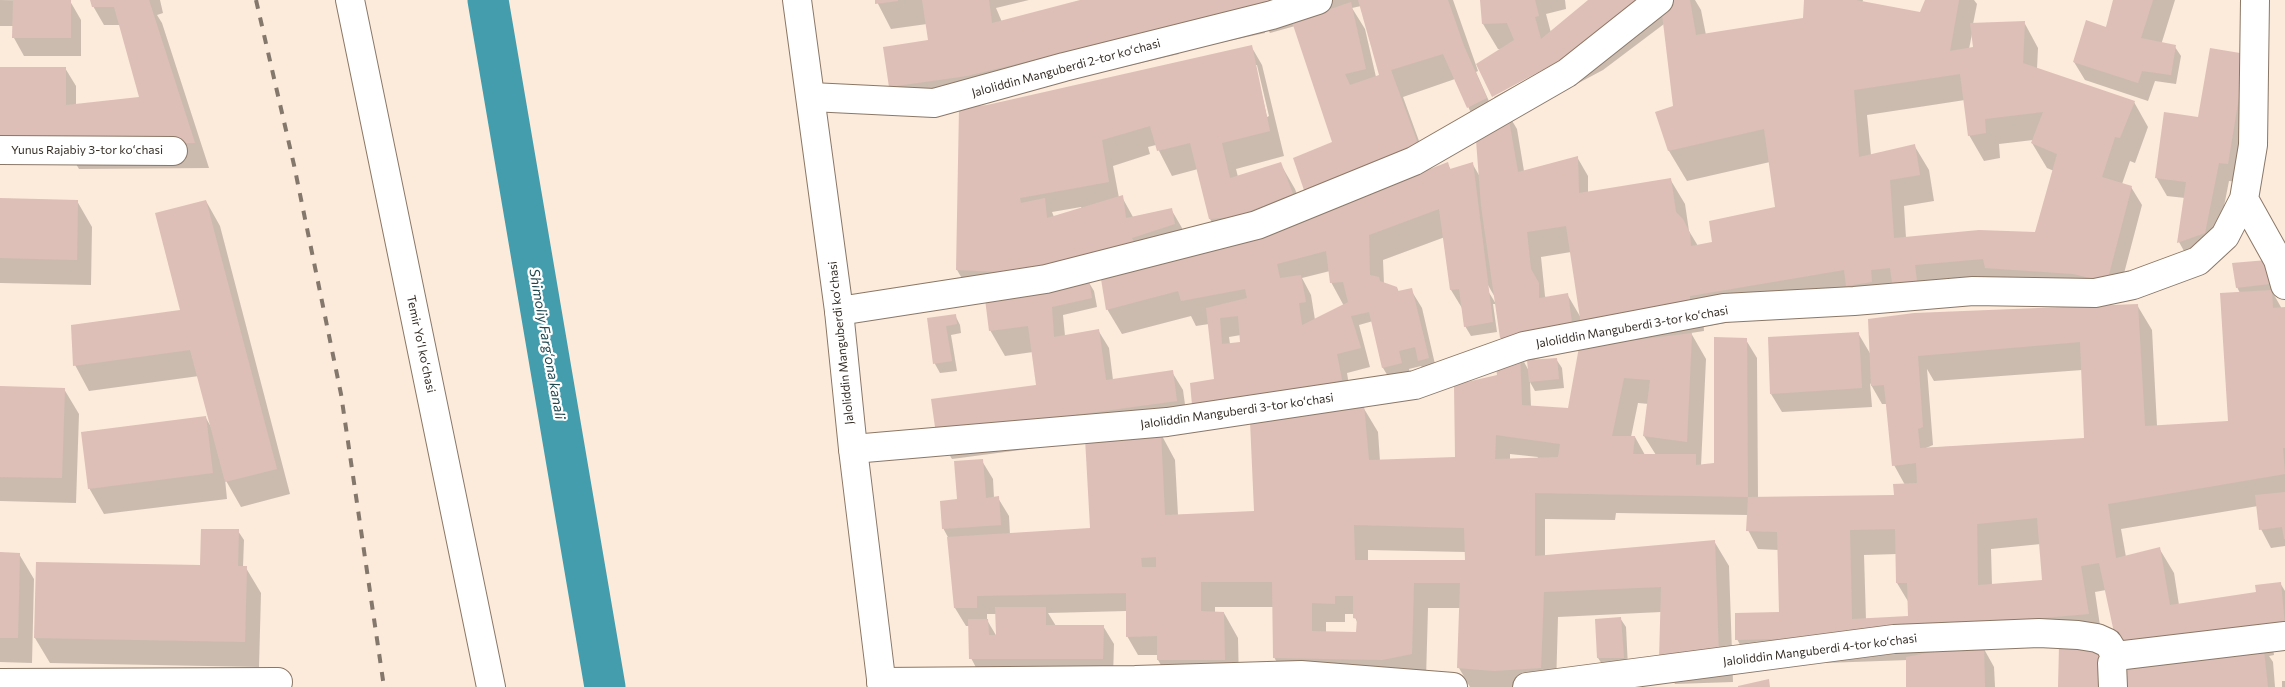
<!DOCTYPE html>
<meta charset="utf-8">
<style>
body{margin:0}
canvas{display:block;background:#fceada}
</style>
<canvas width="2285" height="687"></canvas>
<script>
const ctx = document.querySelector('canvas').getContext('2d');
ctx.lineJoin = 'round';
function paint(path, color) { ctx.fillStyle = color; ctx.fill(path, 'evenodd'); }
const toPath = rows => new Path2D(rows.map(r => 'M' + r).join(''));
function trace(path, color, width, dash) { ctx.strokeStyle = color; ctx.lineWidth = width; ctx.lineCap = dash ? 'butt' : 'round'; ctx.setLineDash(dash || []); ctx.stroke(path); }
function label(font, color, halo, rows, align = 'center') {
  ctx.font = font + ' Commissioner,sans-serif'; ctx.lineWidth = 4.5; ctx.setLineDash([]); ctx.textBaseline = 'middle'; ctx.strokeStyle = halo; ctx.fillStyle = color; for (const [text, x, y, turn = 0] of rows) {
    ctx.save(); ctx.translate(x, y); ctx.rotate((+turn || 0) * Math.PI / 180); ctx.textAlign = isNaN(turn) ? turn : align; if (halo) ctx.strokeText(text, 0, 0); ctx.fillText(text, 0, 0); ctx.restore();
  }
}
paint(toPath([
 [0,0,70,1,81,20,81,56,24,56,14,38,14,26,0,26],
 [92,0,160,0,163,13,157,15,162,23,209,168,79,169,72,157,0,68,65,68,76,86,76,105,141,98,120,25,104,25,93,6],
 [876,0,1029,0,996,8,1002,22,1085,0,1453,0,1478,71,1476,72,1492,108,1473,117,1455,79,1403,97,1427,163,1391,185,1447,163,1451,170,1472,163,1480,177,1503,113,1494,97,1556,64,1556,61,1498,49,1483,24,1481,0,1565,0,1566,9,1546,14,1551,33,1590,0,1695,0,1701,10,1706,35,1804,19,1805,0,1863,0,1862,3,1921,14,1926,0,1974,0,1977,4,1973,24,2024,22,2038,48,2037,69,2134,102,2148,127,2135,163,2130,161,2122,184,2131,187,2142,205,2117,300,1856,301,1708,326,1703,316,1704,331,1691,333,1706,359,1701,466,1715,465,1746,340,1757,358,1758,498,1895,497,1905,485,1894,465,1887,404,1882,404,1870,383,1872,407,1782,412,1771,394,1858,333,1871,355,2137,305,2152,330,2157,426,2229,422,2240,293,2237,287,2267,261,2274,293,2273,293,2282,309,2285,308,2285,546,2271,548,2261,529,2258,506,2121,529,2126,557,2159,548,2174,573,2179,605,2257,593,2280,583,2285,591,2285,646,2273,648,2274,655,2269,656,2273,662,2275,687,2121,687,2124,659,2106,590,2095,592,2102,639,1984,649,1994,667,1995,687,1908,687,1908,660,1825,663,1821,656,1747,658,1737,639,1780,614,1779,550,1758,549,1748,530,1748,515,1616,513,1615,520,1545,519,1545,557,1714,541,1729,566,1733,682,1675,684,1661,659,1661,612,1558,617,1556,687,1470,687,1459,668,1460,608,1428,608,1426,679,1288,683,1274,657,1274,607,1215,607,1215,613,1224,613,1238,638,1239,685,1173,685,1158,660,1158,655,1138,655,1127,636,1127,611,1048,613,1056,626,1103,626,1114,644,1113,677,981,677,971,658,970,626,966,626,955,608,949,539,943,528,982,461,993,479,994,498,998,498,1009,516,1010,535,1091,529,1161,434,1175,460,1178,515,1255,512,1363,407,1378,432,1380,461,1456,458,1499,376,1511,356,1501,338,1496,304,1493,304,1497,332,1471,336,1465,326,1462,308,1451,290,1445,237,1383,260,1384,284,1397,288,1399,292,1411,290,1422,308,1438,377,1430,379,1421,366,1409,369,1412,382,1394,386,1383,368,1373,321,1359,325,1370,367,1347,373,1350,391,1215,380,1209,324,1196,326,1191,316,1122,334,1107,309,1226,246,1210,219,1198,169,1172,176,1156,145,1148,147,1150,154,1113,166,1119,198,1122,197,1133,217,1171,209,1182,228,1185,242,1088,281,1094,291,1097,307,1063,315,1065,336,1098,330,1109,348,1113,380,1172,372,1183,390,1187,419,1081,442,952,459,937,434,1037,387,1033,352,1005,356,990,330,986,300,972,295,957,270,987,106,1251,46,1262,65,1284,156,1236,169,1238,177,1280,163,1295,189,1306,218,1334,143,1295,26,1270,33,1264,23,1265,33,1179,52,1179,54,982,101,905,112,890,87,929,41,927,24,891,29],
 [1361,6,1380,75,1376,77,1365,29,1352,8],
 [1664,24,1675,107,1656,113,1669,151,1687,181,1770,162,1777,208,1713,243,1698,246,1689,231,1685,204,1670,179,1588,193,1588,176,1577,157,1524,171,1517,129,1511,119,1603,70],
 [1972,34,1974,48,1969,49],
 [1255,65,1257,65,1269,116,1267,117],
 [1965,100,1969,135,1984,161,2000,158,1999,144,2033,140,2032,143,2047,168,2054,171,2036,233,1906,238,1904,206,1934,201,1929,170,1914,145,1871,155,1867,115],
 [1081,207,1082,209,1054,217,1052,212],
 [1571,252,1581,318,1567,294,1546,298,1545,296,1541,257],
 [1330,271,1331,282,1344,306,1315,320,1311,295,1302,278],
 [1485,280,1496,299,1496,304,1482,281],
 [1241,335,1242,343,1230,344,1229,337],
 [1580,350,1569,409,1531,407,1530,382,1535,391,1564,388,1562,368,1556,359,1536,361,1535,359],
 [1528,361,1529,371,1524,362],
 [1927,369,1934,381,2082,370,2085,439,1926,448,1933,445],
 [1638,403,1649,404,1644,436,1656,455,1645,455,1635,437,1631,437],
 [1510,454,1538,457,1537,459,1510,460],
 [2041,544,2044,581,1992,585,1991,549],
 [1368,550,1466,552,1466,562,1368,563],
 [1897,554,1897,583,1909,603,1910,617,1866,620,1864,555],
 [987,614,997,614,997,637,987,620],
 [1345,614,1354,614,1358,625,1358,634,1326,633,1326,622,1345,622],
 [2115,0,2175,0,2161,45,2175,47,2181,56,2176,84,2155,81,2148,101,2085,80,2074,62,2106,28],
 [2245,55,2238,182,2229,181,2215,252,2189,260,2179,242,2185,198,2167,196,2156,177],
 [0,200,77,201,92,227,91,285,0,283],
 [206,201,220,226,290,494,241,507,225,479,227,499,104,514,89,488,206,418,211,427,199,376,89,391,75,365,182,311],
 [955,315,960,325,961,333,951,335,957,371,940,373,935,364,928,319],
 [0,387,64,389,79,414,76,503,0,501],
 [238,531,244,540,243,567,246,568,261,593,259,667,50,663,35,638,201,567],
 [0,554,19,554,34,579,32,663,0,662],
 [1620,618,1626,627,1628,667,1604,667,1598,658],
 [2282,681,2285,681,2285,687,2282,687]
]), '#0003');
trace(toPath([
 [488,0,605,687]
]), '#439dad', 41);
paint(toPath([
 [13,0,71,0,71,38,12,38],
 [90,0,149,0,195,143,63,144,0,139,0,67,66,67,66,105,139,97,114,7,92,7],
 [875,0,898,0,898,1,875,4],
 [922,0,989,0,992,23,1080,0,1280,0,967,76,889,87,883,47,928,40],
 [1358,0,1448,0,1464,46,1487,98,1467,108,1443,54,1391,70,1418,144,1307,199,1293,158,1332,142,1292,22,1351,2,1366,69,1345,74,1350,85,1379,75],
 [1480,0,1535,0,1539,16,1535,17,1541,39,1588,0,1648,0,1589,45,1492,97,1476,64,1514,40,1507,23,1482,24],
 [1673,0,1690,0,1696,35,1803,18,1804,0,1856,0,1920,12,1925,0,1959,0,1950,51,1973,47,1970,23,2025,21,2023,63,2135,101,2120,138,2115,137,2102,177,2132,186,2107,282,2073,274,1985,268,1983,259,1915,265,1917,281,1892,283,1890,268,1871,270,1872,282,1846,286,1844,270,1690,296,1690,306,1581,325,1566,226,1527,232,1531,269,1539,283,1539,298,1568,293,1572,323,1500,338,1481,206,1475,127,1507,109,1518,172,1578,156,1579,193,1671,178,1676,212,1683,219,1690,233,1691,246,1712,242,1709,221,1775,207,1764,129,1668,151,1655,112,1673,106,1662,14],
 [1960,74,1968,136,1986,133,1985,119,2043,112,2031,143,2057,154,2035,232,1979,230,1894,238,1890,180,1920,175,1915,144,1859,157,1854,90],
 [2113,0,2153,0,2141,38,2176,45,2171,75,2142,71,2138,83,2073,62,2086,20,2106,27],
 [1252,45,1270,131,1222,143,1230,178,1281,162,1293,194,1235,217,1209,219,1190,143,1157,151,1150,126,1102,140,1109,182,1020,198,1021,203,1045,198,1047,218,1123,195,1126,218,1172,208,1175,224,1132,238,1135,244,1024,273,956,270,959,108,987,105],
 [2210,48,2246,54,2228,164,2219,163,2205,233,2177,243,2186,182,2155,178,2164,112,2198,117],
 [1448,162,1450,169,1473,162,1493,322,1464,327,1459,289,1450,290,1439,209,1369,235,1370,275,1379,277,1380,281,1397,287,1398,291,1412,288,1429,358,1418,361,1415,347,1399,351,1402,363,1382,368,1369,312,1351,316,1361,348,1337,354,1342,380,1288,393,1192,405,1190,383,1214,379,1206,308,1247,298,1245,289,1181,301,1178,291,1106,310,1101,279,1322,211],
 [1326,251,1330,283,1343,282,1348,302,1302,325,1299,303,1306,302,1301,275,1280,278,1277,264],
 [1238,316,1240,342,1222,344,1220,318],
 [0,198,78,200,77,260,0,258],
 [206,200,277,469,225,482,190,350,73,366,71,325,180,310,155,213],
 [2267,260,2270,284,2236,288,2232,263],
 [1089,280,1092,298,1052,307,1054,337,1099,329,1106,380,1173,370,1177,401,936,434,931,399,1036,385,1028,326,989,331,985,299],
 [2272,290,2273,308,2285,307,2285,448,2283,448,2285,474,2108,504,2116,558,2160,547,2170,605,2256,592,2255,585,2281,582,2285,627,2118,651,2099,563,2081,566,2089,614,1809,638,1735,640,1735,613,1779,612,1777,532,1746,531,1748,497,1894,495,1893,484,1917,483,1916,463,1892,466,1884,385,1871,386,1868,319,1914,313,2138,304,2145,426,2228,421,2220,293],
 [2080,342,2084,438,1920,448,1918,429,1923,427,1918,356],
 [2037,518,2042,580,1978,585,1977,524],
 [1895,529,1896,583,1907,583,1908,616,1852,619,1850,530],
 [956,314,957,324,946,326,952,361,933,364,927,318],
 [1859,332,1862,388,1770,394,1768,337],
 [1692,333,1687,442,1643,436,1650,380,1624,378,1612,436,1635,436,1633,454,1696,454,1696,465,1714,463,1714,337,1747,338,1748,497,1535,493,1535,556,1715,540,1719,657,1659,659,1661,587,1544,592,1541,668,1494,671,1457,668,1460,583,1414,583,1412,654,1382,660,1273,658,1272,582,1201,582,1201,611,1224,612,1225,660,1157,660,1157,636,1126,637,1126,593,977,596,977,608,954,608,947,537,1090,528,1085,438,1161,433,1165,515,1254,511,1250,421,1364,405,1369,460,1455,457,1454,385,1497,375,1495,357,1520,353,1522,405,1568,408,1579,347],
 [1496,435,1560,444,1558,457,1495,459],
 [1354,525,1464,528,1465,560,1355,560],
 [1156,557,1156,567,1142,567,1141,558],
 [1335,596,1353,596,1353,618,1357,619,1356,632,1312,631,1312,603,1335,604],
 [1557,358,1559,379,1529,382,1527,360],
 [0,386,65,388,62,478,0,477],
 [206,416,213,473,88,489,81,432],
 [983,459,986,498,999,496,1001,525,942,529,940,501,957,499,954,461],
 [2285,492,2285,539,2284,539,2282,527,2259,530,2255,495],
 [201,529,239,529,238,566,247,566,245,642,34,638,36,562,200,565],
 [0,552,20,553,18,638,0,638],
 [995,607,1046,607,1046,625,1104,625,1103,659,969,659,968,619,988,619,989,635,996,635],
 [1621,617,1624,658,1597,658,1595,619],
 [2263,642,2268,687,2120,687,2117,659],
 [2107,644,2107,687,2058,687,2059,646],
 [1984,647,1985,687,1906,687,1906,657,1943,650],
 [1769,679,1770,687,1738,687,1738,686]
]), '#ddbfb7');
const minor = toPath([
 [350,0,491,687],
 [811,97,934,103,1064,67,1272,15,1318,0],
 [0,150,173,151],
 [2244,199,2278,260,2285,285],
 [839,311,1046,279,1257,225,1414,161,1567,73,1659,0],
 [853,449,1167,422,1415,385,1524,346,1724,308,1854,301,1973,291,2095,293,2133,285,2198,261,2225,236,2244,199,2253,145,2255,0],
 [881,682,1135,680,1301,675,1453,687],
 [0,683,278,682],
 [1527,687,1894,639,2039,633,2078,635,2097,638,2108,643,2116,656,2285,636],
 [2113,687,2112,663,2116,656]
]);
const major = toPath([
 [797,0,839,311,853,449,882,687]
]);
trace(minor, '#8b7766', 30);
trace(major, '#8b7766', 30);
trace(minor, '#fff', 28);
trace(major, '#fff', 28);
trace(toPath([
 [256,0,294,165,341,394,384,687]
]), '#84786d', 4, [9, 9]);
label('12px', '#372f27', '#fff', [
 ["Jaloliddin Manguberdi 2-tor koʻchasi",1066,68,-15],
 ["Yunus Rajabiy 3-tor koʻchasi",87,150],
 ["Jaloliddin Manguberdi 3-tor koʻchasi",1632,327,-10],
 ["Jaloliddin Manguberdi koʻchasi",841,343,-96],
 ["Temir Yoʻl koʻchasi",421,344,78],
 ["Jaloliddin Manguberdi 3-tor koʻchasi",1237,411,-8],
 ["Jaloliddin Manguberdi 4-tor koʻchasi",1820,650,-7]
]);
label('italic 14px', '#204850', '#fff', [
 ["Shimoliy Fargʻona kanali",547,344,80]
]);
</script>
